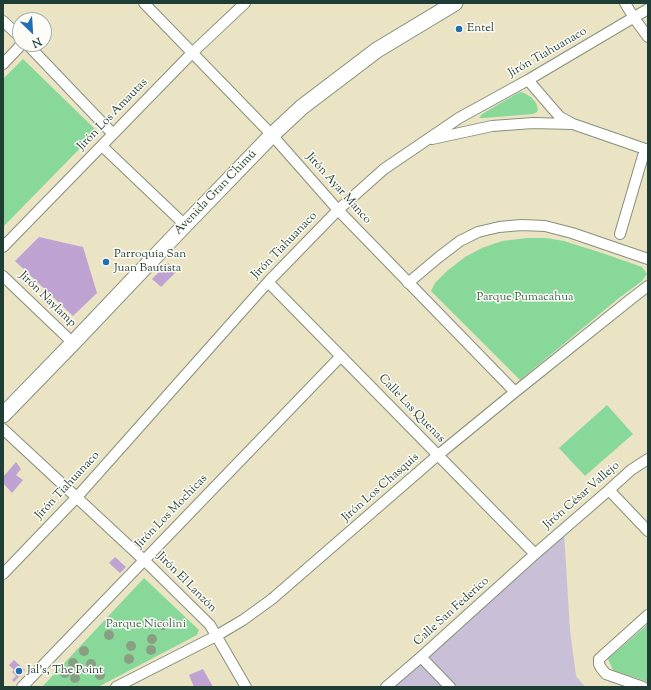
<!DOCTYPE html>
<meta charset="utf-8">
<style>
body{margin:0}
#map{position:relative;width:651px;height:690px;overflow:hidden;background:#ebe4c4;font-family:"Sorts Mill Goudy",serif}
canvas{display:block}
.frame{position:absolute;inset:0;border:4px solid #1f3d34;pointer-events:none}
.north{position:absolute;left:12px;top:12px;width:40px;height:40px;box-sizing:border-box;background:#fdfcf7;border:1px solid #a4b0a9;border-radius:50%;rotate:155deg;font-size:11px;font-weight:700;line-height:16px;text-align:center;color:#1f3d34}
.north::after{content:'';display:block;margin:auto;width:14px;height:18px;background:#1f6fb2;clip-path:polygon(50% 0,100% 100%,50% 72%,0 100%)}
</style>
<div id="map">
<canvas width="651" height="690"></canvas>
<div class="frame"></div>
<div class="north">N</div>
</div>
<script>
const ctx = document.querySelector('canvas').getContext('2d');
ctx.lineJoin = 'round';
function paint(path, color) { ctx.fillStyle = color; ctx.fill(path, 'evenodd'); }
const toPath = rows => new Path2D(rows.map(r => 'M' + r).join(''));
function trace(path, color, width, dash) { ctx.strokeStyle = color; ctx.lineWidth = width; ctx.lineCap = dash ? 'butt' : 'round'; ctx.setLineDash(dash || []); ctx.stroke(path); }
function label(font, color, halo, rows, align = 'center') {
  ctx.font = font + ' "Sorts Mill Goudy",serif'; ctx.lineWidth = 3; ctx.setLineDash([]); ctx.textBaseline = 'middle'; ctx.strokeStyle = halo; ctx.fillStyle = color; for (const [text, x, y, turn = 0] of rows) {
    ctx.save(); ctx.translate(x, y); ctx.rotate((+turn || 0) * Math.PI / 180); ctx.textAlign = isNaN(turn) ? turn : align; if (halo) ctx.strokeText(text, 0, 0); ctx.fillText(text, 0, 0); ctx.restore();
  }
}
paint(toPath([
 [564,532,570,630,576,676,585,687,382,687]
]), '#c9bfd7');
paint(toPath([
 [23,59,97,131,3,227,3,79],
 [521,92,524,93,531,97,536,103,538,109,537,112,533,114,485,118,479,118,482,114,518,93],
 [527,238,546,238,564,241,602,253,642,267,647,274,642,281,619,298,520,380,431,291,435,283,447,271,465,257,482,248,502,241],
 [607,405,633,434,585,476,559,448],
 [144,578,199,630,197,635,98,687,42,687],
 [648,624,648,682,613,670,608,659]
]), '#88d899');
paint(toPath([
 [39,237,83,247,97,293,73,316,15,261],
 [168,263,177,271,161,287,152,279],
 [16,462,21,469,16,475,23,480,12,493,3,483,3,477],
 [115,557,126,567,120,573,109,563],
 [14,660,25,670,14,682,12,680,16,676,12,672,14,670,9,665],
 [203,669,213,687,194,687,189,675]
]), '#bea2d2');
const street = toPath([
 [144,3,272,135,338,210,515,392],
 [625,3,634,18,648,37],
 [3,21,20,37],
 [27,44,113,134],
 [3,64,22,44],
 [528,80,552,108,560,117,573,124,648,150],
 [432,139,492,126,533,123,573,124],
 [102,146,185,225],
 [620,234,643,156],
 [3,247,192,53,245,3],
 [3,276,73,343],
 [268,282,535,554],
 [408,283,439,257,460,241,478,232,499,227,521,225,545,226,572,233,648,259],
 [3,429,144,560,210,625,246,687],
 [609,490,648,531],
 [3,574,77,497,268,282,338,210,384,169,459,118,528,80,648,9],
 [421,657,450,687],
 [22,687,341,356],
 [116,687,216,636,243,620,272,599,438,455,515,392,631,299,648,286],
 [386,687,421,657,535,554,609,490,631,470,648,459],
 [643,687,606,674,601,668,599,664,599,659,648,615]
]);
const secondary = toPath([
 [3,415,73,343,185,225,272,135,302,107,377,50,455,3]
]);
trace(street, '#85907c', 12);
trace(secondary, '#85907c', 17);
trace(street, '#fff', 10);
trace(secondary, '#fff', 15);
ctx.fillStyle = '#899e83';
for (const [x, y] of [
 [163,625],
 [109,635],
 [152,639],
 [131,646],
 [151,650],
 [84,651],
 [129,659],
 [73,663],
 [91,664],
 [65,673],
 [100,675],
 [75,678]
]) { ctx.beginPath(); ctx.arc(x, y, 5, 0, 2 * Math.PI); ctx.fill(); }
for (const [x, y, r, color] of [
 [459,29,4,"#1f6fb2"],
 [106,262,4,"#1f6fb2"],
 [19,671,4,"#1f6fb2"]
]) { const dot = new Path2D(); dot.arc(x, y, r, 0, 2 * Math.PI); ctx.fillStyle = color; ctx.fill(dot); trace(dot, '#fdfcf7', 1.5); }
label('12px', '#1f3d34', '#fdfcf7', [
 ["Entel",467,29],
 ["Parroquia San",114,255],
 ["Juan Bautista",114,269],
 ["Jal's, The Point",27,671]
], 'left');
label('12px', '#1f3d34', '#fdfcf7', [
 ["Jirón Tiahuanaco",548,53,-30],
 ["Jirón Los Amautas",113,115,-46],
 ["Jirón Ayar Manco",338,189,48],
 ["Avenida Gran Chimú",216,193,-46],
 ["Jirón Tiahuanaco",285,246,-46],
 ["Jirón Naylamp",47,300,44],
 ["Calle Las Quenas",411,409,46],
 ["Jirón Tiahuanaco",68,486,-47],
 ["Jirón Los Chasquis",381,488,-41],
 ["Jirón César Vallejo",582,496,-41],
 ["Jirón Los Mochicas",172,512,-46],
 ["Jirón El Lanzón",186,583,45],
 ["Calle San Federico",452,612,-42]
]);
label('12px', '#39644d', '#fdfcf7', [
 ["Parque Pumacahua",525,298],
 ["Parque Nicolini",146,625]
]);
</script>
